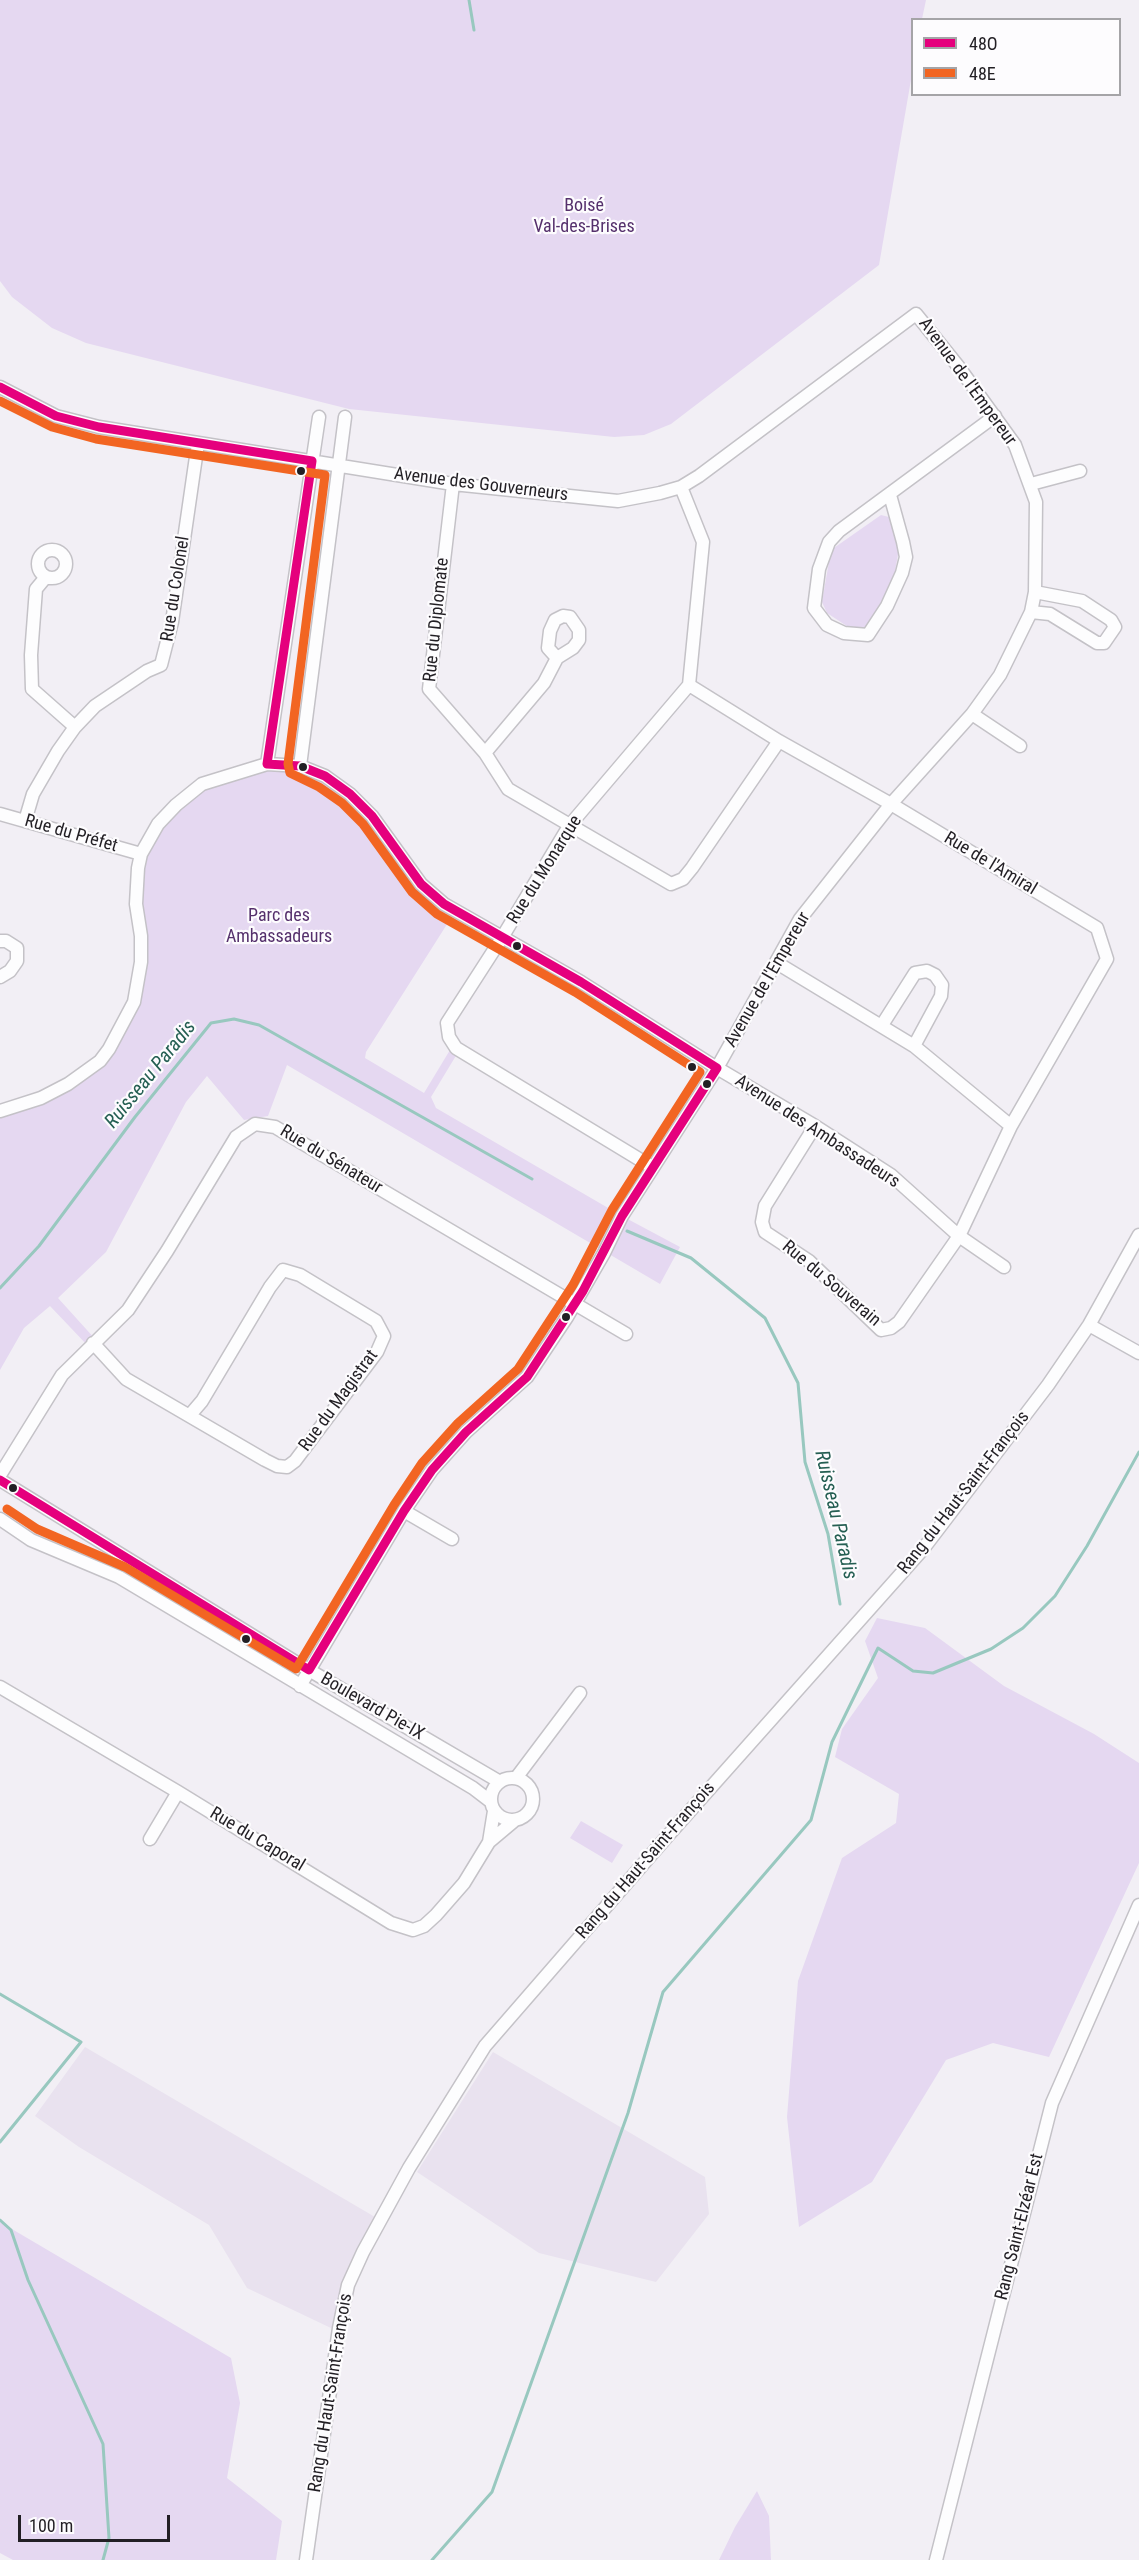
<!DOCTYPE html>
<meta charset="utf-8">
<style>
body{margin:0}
#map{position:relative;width:1139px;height:2560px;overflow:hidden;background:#f2eff5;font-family:"Roboto Condensed",sans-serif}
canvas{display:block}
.legend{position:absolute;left:911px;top:18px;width:210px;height:78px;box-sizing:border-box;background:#fdfcfe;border:2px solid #a5a4a7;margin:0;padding:8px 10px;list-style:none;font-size:18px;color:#221f24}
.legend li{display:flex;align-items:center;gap:12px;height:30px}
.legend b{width:30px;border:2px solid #a5a4a7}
.scale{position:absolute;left:18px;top:2515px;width:152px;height:27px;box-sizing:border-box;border:3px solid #221f24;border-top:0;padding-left:8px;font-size:18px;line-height:21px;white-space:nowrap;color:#221f24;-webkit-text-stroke:4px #fdfcfe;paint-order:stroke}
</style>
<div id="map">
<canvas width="1139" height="2560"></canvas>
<ul class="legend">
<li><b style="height:8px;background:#e5007d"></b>48O</li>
<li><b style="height:8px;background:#f26522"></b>48E</li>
</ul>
<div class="scale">100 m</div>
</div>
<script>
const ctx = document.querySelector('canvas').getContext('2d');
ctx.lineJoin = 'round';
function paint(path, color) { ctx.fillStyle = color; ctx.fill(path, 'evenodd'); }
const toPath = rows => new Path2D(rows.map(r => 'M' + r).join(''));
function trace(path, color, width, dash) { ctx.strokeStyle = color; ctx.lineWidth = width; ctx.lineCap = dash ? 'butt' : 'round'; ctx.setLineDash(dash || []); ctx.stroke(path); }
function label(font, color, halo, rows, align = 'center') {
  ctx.font = font + ' "Roboto Condensed",sans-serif'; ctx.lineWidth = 4.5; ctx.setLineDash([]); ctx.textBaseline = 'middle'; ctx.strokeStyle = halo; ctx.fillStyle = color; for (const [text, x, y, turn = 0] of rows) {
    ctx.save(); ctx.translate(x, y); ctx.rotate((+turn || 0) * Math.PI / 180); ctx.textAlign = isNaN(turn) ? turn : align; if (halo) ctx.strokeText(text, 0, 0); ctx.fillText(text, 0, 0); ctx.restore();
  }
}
paint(toPath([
 [85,2047,375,2217,347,2271,333,2329,247,2288,209,2225,79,2147,35,2116],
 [493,2052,705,2177,709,2214,656,2282,539,2253,417,2172]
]), '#e9e2ef');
paint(toPath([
 [0,0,926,0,922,19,912,20,912,74,879,265,671,424,644,435,614,437,349,409,86,343,52,328,12,297,0,281],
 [881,515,889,517,899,549,893,582,871,623,864,631,856,632,827,613,822,602,831,550],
 [300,766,350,794,404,863,456,910,366,1052,365,1058,424,1093,450,1050,457,1054,431,1097,436,1108,622,1216,680,1247,660,1284,287,1065,268,1116,244,1120,207,1076,186,1102,106,1252,58,1298,96,1340,89,1347,50,1306,24,1328,0,1370,0,1111,41,1098,100,1061,134,1002,138,868,176,805,231,774],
 [877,1618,925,1628,1004,1686,1094,1734,1139,1763,1139,1863,1049,2057,993,2043,946,2060,872,2182,799,2227,787,2117,798,1981,842,1858,896,1823,899,1794,835,1757,842,1729,878,1678,865,1641],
 [581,1821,623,1845,612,1863,570,1838],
 [0,2222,231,2358,240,2403,227,2478,282,2521,276,2560,13,2560,0,2553],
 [757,2491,769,2516,771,2560,719,2560,735,2527]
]), '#e5d8f1');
trace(toPath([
 [469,0,474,30],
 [627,1231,691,1258,765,1318,798,1383,805,1462,828,1534,840,1604],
 [0,1288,39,1246,135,1117,211,1023,234,1019,259,1025,532,1179],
 [0,1994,81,2042,0,2142],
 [0,2220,11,2230,28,2280,103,2444,109,2538,103,2560],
 [432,2560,492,2492,628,2113,663,1992,811,1820,832,1742,878,1648,913,1671,933,1673,991,1649,1023,1628,1055,1596,1087,1546,1139,1452]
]), '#98c8bf', 3);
const minor = toPath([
 [0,387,56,416,99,427,453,484,618,501,660,493,681,487,699,476,916,314,958,366,1015,445,1036,502,1035,592,1031,612,1000,675,972,714,891,804,800,919,717,1068,622,1216,604,1253,567,1317,527,1377,466,1432,432,1470,404,1511,300,1686],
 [453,484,429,689,485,753,508,789,671,884,683,879,692,868,779,741],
 [1031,484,1080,471],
 [890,495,903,542,906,557,902,573,887,606,868,635,844,633,827,625,814,608,819,569,829,542,839,531,995,416],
 '38 564a14 14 0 1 1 28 0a14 14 0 1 1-28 0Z',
 [46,577,36,589,31,655,32,689,75,727],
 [1031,612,1050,614,1097,643,1104,643,1115,627,1111,620,1082,601,1035,592],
 [689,685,779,741,891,804,1097,928,1107,959,1011,1126,959,1236,899,1322,891,1328,881,1330,809,1261,765,1232,762,1222,765,1206,815,1126],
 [972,714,1020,746],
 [485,753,544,683,557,658,573,648,579,640,579,630,570,617,563,616,555,620,550,631,548,648,557,658],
 [267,764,319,417],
 [300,766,345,417],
 [0,814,141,854],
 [25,821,33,794,58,751,75,727,95,706,147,671,161,665,172,622,198,443],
 [0,941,6,941,17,948,17,961,10,971,0,977],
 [777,963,914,1046,1011,1126],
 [882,1025,915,973,927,971,935,975,942,985,941,996,914,1046],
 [0,1111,41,1098,68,1084,100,1061,109,1049,134,1002,141,962,141,936,136,904,138,868,141,854,158,824,176,805,202,784,267,764,300,766,325,776,350,794,372,816,421,884,444,904,581,982,717,1068,815,1126,891,1175,959,1236,1004,1267],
 [652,1167,456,1048,449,1037,447,1023,503,936,569,826,689,685,703,542,681,487],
 [1089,1325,1139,1353],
 [93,1343,126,1379,265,1460,277,1466,287,1467,295,1461,377,1352,384,1336,376,1321,300,1275,283,1270,270,1287,202,1401,190,1415],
 [0,1475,62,1375,128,1310,167,1251,236,1137,255,1124,275,1127,626,1334],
 [0,1480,297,1663,500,1782],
 [404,1511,452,1539],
 [0,1519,31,1540,119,1577,473,1788,490,1801],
 [0,1687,178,1792,391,1923,413,1930,424,1926,436,1915,464,1883,489,1842,514,1821],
 '491 1799a21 21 0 1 1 42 0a21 21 0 1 1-42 0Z',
 [516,1778,580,1693],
 [150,1839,178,1792],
 [489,1842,494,1811],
 [306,2560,339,2328,348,2285,363,2252,409,2168,485,2046,664,1840,923,1549,1048,1385,1089,1325,1139,1235],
 [936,2560,1052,2103,1139,1905]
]);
trace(minor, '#c4c2c7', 15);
trace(minor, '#fdfdfe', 12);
trace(toPath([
 [0,387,56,416,99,427,312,461,267,764,300,766,325,776,350,794,372,816,421,884,444,904,581,982,717,1068,622,1216,583,1291,527,1377,466,1432,432,1470,404,1511,309,1670,0,1480]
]), '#e5007d', 9);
trace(toPath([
 [0,401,52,427,96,439,325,475,288,764,290,773,319,787,342,803,363,824,412,892,437,914,575,992,700,1072,612,1210,573,1285,518,1369,458,1423,422,1463,394,1505,296,1669,125,1567,37,1529,7,1509]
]), '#f26522', 9);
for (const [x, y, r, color] of [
 [301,471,5,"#221f24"],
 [303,767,5,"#221f24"],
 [517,946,5,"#221f24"],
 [692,1067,5,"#221f24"],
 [707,1084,5,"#221f24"],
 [566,1317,5,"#221f24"],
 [13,1488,5,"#221f24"],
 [246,1639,5,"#221f24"]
]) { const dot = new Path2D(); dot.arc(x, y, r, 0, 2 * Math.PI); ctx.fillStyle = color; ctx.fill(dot); trace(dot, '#fdfcfe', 2); }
label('18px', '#55306c', '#fdfcfe', [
 ["Boisé",584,206],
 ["Val-des-Brises",584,227],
 ["Parc des",279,916],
 ["Ambassadeurs",279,937]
]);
label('18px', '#221f24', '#fdfcfe', [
 ["Avenue de l'Empereur",967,382,54],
 ["Avenue des Gouverneurs",481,485,7],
 ["Rue du Colonel",176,589,-81],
 ["Rue du Diplomate",437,620,-84],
 ["Rue du Préfet",71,834,16],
 ["Rue de l'Amiral",990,864,31],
 ["Rue du Monarque",545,870,-58],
 ["Avenue de l'Empereur",768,980,-60],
 ["Avenue des Ambassadeurs",817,1132,33],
 ["Rue du Sénateur",331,1160,31],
 ["Rue du Souverain",831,1284,40],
 ["Rue du Magistrat",339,1401,-54],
 ["Rang du Haut-Saint-François",964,1493,-52],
 ["Boulevard Pie-IX",372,1707,30],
 ["Rue du Caporal",257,1840,31],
 ["Rang du Haut-Saint-François",646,1861,-49],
 ["Rang Saint-Elzéar Est",1020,2227,-76],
 ["Rang du Haut-Saint-François",331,2393,-81]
]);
label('italic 20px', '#255f53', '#fdfcfe', [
 ["Ruisseau Paradis",151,1075,-51],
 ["Ruisseau Paradis",835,1515,77]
]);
</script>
